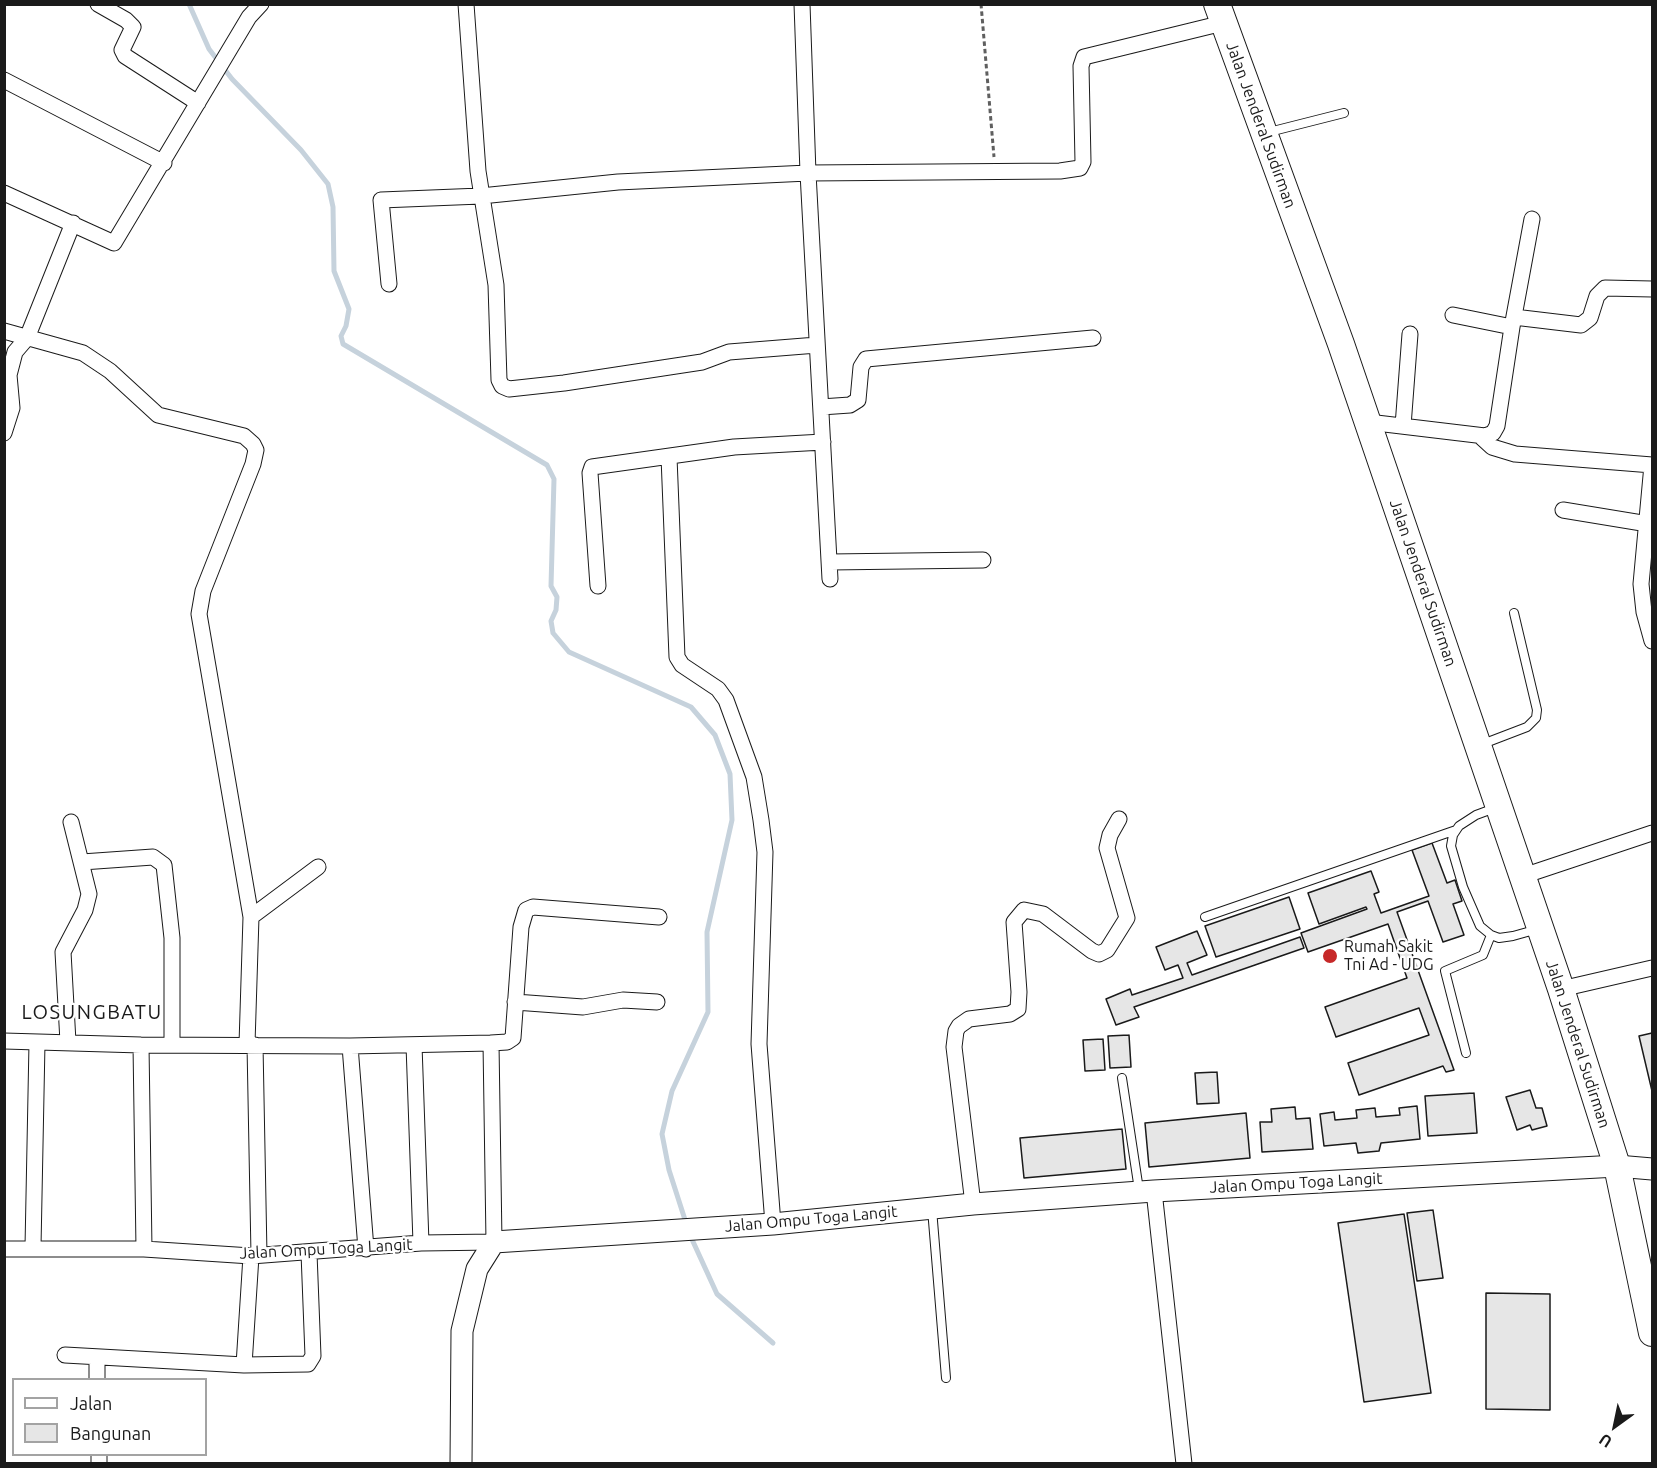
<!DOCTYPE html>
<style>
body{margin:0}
#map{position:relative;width:1657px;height:1468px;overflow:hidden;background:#fff;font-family:Ubuntu,sans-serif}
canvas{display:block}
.frame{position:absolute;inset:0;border:6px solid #1a1a1a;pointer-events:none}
.legend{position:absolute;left:12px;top:1378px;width:195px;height:78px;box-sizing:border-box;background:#fff;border:2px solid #a3a3a3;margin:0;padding:8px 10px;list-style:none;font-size:18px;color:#1a1a1a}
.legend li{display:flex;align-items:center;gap:12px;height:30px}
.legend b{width:30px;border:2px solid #a3a3a3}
.north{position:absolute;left:1585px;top:1396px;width:60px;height:60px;-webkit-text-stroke:4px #fff;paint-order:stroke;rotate:213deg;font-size:16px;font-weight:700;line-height:24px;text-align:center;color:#1a1a1a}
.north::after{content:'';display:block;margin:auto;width:21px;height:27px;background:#1a1a1a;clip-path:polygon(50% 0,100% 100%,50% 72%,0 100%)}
</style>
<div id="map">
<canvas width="1657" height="1468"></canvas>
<div class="frame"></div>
<ul class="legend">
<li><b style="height:8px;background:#fff"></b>Jalan</li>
<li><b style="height:16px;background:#e6e6e6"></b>Bangunan</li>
</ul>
<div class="north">U</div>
</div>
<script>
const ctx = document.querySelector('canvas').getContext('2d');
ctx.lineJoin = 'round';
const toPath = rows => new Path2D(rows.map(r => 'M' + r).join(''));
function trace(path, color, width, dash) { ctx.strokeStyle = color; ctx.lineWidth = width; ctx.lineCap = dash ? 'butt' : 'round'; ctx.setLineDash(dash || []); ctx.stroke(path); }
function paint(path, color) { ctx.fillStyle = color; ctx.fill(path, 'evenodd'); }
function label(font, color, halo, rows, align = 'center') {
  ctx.font = font + ' Ubuntu,sans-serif'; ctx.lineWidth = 4.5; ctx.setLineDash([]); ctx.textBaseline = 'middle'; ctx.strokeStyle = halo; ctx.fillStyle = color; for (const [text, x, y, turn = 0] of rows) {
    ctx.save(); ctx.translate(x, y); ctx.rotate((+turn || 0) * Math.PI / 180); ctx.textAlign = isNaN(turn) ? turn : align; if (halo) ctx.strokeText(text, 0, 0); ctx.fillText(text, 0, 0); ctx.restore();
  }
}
trace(toPath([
 [189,4,209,49,232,79,301,150,328,184,333,207,334,271,349,309,346,326,341,336,343,344,547,465,554,479,551,586,557,597,556,610,551,621,553,633,569,652,691,707,715,735,730,774,732,820,707,932,708,1012,672,1091,662,1134,669,1170,687,1226],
 [690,1235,717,1294,773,1343]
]), '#c6d2dc', 5);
const building = toPath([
 [1432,843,1447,883,1455,880,1462,901,1453,904,1464,935,1443,942,1428,901,1397,912,1454,1070,1446,1072,1443,1066,1359,1095,1348,1063,1429,1035,1419,1008,1336,1037,1325,1007,1407,978,1388,924,1308,952,1301,933,1367,909,1366,907,1319,924,1308,893,1371,871,1379,892,1374,894,1381,913,1429,896,1412,850,1432,843],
 [1289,897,1300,929,1216,957,1205,926,1289,897],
 [1197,931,1207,955,1187,963,1192,975,1300,937,1304,948,1134,1007,1139,1017,1116,1025,1106,999,1130,989,1132,995,1183,978,1178,965,1165,970,1156,947,1197,931],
 [1652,1033,1652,1091,1639,1036,1652,1033],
 [1129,1035,1131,1067,1110,1068,1108,1036,1129,1035],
 [1103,1039,1105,1070,1085,1071,1083,1040,1103,1039],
 [1217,1072,1219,1103,1197,1104,1195,1073,1217,1072],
 [1530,1090,1536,1108,1542,1108,1547,1126,1532,1130,1530,1125,1517,1130,1506,1097,1530,1090],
 [1474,1093,1477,1133,1428,1136,1425,1096,1474,1093],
 [1417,1106,1420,1139,1381,1143,1379,1151,1358,1153,1356,1143,1324,1146,1320,1114,1334,1112,1335,1120,1357,1118,1356,1110,1375,1108,1376,1117,1400,1115,1399,1108,1417,1106],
 [1295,1107,1296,1119,1310,1118,1313,1149,1262,1152,1260,1122,1272,1122,1271,1109,1295,1107],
 [1246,1113,1250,1158,1149,1167,1145,1123,1246,1113],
 [1122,1129,1126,1169,1024,1178,1020,1138,1122,1129],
 [1433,1210,1443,1278,1417,1281,1407,1213,1433,1210],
 [1404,1214,1431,1393,1364,1402,1338,1223,1404,1214],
 [1486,1293,1550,1294,1550,1410,1486,1409,1486,1293]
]);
paint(building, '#e6e6e6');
trace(building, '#1a1a1a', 1.5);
const service = toPath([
 [1269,132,1344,113],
 [1480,745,1527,727,1536,718,1537,710,1514,613],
 [1495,808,1476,815,1459,826,1453,835,1451,846,1463,887,1480,926,1491,935,1499,938,1513,936,1538,929],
 [1205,917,1456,830],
 [1466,1053,1445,971,1483,955,1491,935],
 [1122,1078,1139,1190],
 [932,1209,946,1378]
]);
const minor = toPath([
 [98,4,126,20,133,27,122,50,125,56,198,103],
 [466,4,478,171,496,285,499,380,502,386,509,389,564,383,702,362,729,352,817,345],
 [802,4,808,173,830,579],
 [4,80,164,163],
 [4,193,114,243,249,17,261,4],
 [389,284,381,200,481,196,618,182,808,173,1060,171,1080,168,1083,162,1081,66,1084,57,1223,23],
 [1453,315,1512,327,1532,219],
 [1514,317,1581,325,1590,318,1597,296,1605,288,1652,289],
 [4,331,83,353,110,371,158,415,244,436,253,444,256,450,253,464,203,591,199,614,251,917,247,1044],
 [821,407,850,405,858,400,861,367,866,359,1093,338],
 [1368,422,1485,436,1493,433,1497,426,1512,327],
 [1403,426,1410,334],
 [4,433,12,408,9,375,15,352,27,338,73,223],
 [1480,436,1492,447,1515,454,1652,465],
 [669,457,677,657,682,665,718,689,726,700,754,777,761,820,765,852,759,1044,773,1224],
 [1652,465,1641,584,1644,612,1652,641],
 [1563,510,1648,524],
 [830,562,983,560],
 [598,586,590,473,592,467,734,447,823,442],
 [82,862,153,857,164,865,172,938,172,1044],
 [1523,876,1652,833],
 [251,917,318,867],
 [1561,989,1652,968],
 [515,1002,583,1007,623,1000,657,1002],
 [4,1041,141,1045,350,1046,491,1043,494,1242,421,1243,251,1256,144,1249,4,1249],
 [68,1042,63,952,85,910,89,894,71,822],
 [491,1043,507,1042,513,1038,521,927,526,910,533,907,659,917],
 [141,1045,144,1249],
 [255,1045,259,1255],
 [414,1045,421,1243],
 [350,1046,366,1249],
 [1154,1191,1184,1464],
 [973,1204,954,1047,956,1031,959,1026,969,1019,1010,1014,1018,1009,1019,992,1014,922,1024,910,1043,914,1092,951,1099,954,1107,950,1127,918,1107,848,1110,835,1119,819],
 [33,1247,37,1043],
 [65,1355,244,1365,308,1364,313,1356,309,1253],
 [97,1357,97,1380],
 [244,1365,251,1256],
 [99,1454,99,1464]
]);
const secondary = toPath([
 [461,1464,462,1331,477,1269,494,1242,773,1224,973,1204,1154,1191,1617,1166,1652,1169]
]);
const trunk = toPath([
 [1217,4,1341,344,1561,989,1617,1166,1652,1333]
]);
trace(service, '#1a1a1a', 10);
trace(minor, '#1a1a1a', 17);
trace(secondary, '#1a1a1a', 23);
trace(trunk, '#1a1a1a', 28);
trace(toPath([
 [981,4,994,157]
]), '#5f5f5f', 3, [4.5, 3]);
trace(service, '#fff', 8);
trace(minor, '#fff', 15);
trace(secondary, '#fff', 21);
trace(trunk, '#fff', 26);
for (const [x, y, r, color] of [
 [1330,956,8,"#c62828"]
]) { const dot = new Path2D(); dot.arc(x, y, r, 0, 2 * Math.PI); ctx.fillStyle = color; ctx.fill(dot); trace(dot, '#fff', 2); }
label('16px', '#1a1a1a', '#fff', [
 ["Jalan Jenderal Sudirman",1261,125,70],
 ["Jalan Jenderal Sudirman",1423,583,71],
 ["Jalan Jenderal Sudirman",1578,1044,72],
 ["Jalan Ompu Toga Langit",1296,1183,-3],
 ["Jalan Ompu Toga Langit",811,1219,-5],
 ["Jalan Ompu Toga Langit",326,1249,-3]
]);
label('16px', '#1a1a1a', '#fff', [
 ["Rumah Sakit",1344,947],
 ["Tni Ad - UDG",1344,965]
], 'left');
ctx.letterSpacing = '1.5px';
label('20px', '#1a1a1a', '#fff', [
 ["LOSUNGBATU",92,1012]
]);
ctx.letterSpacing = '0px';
</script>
